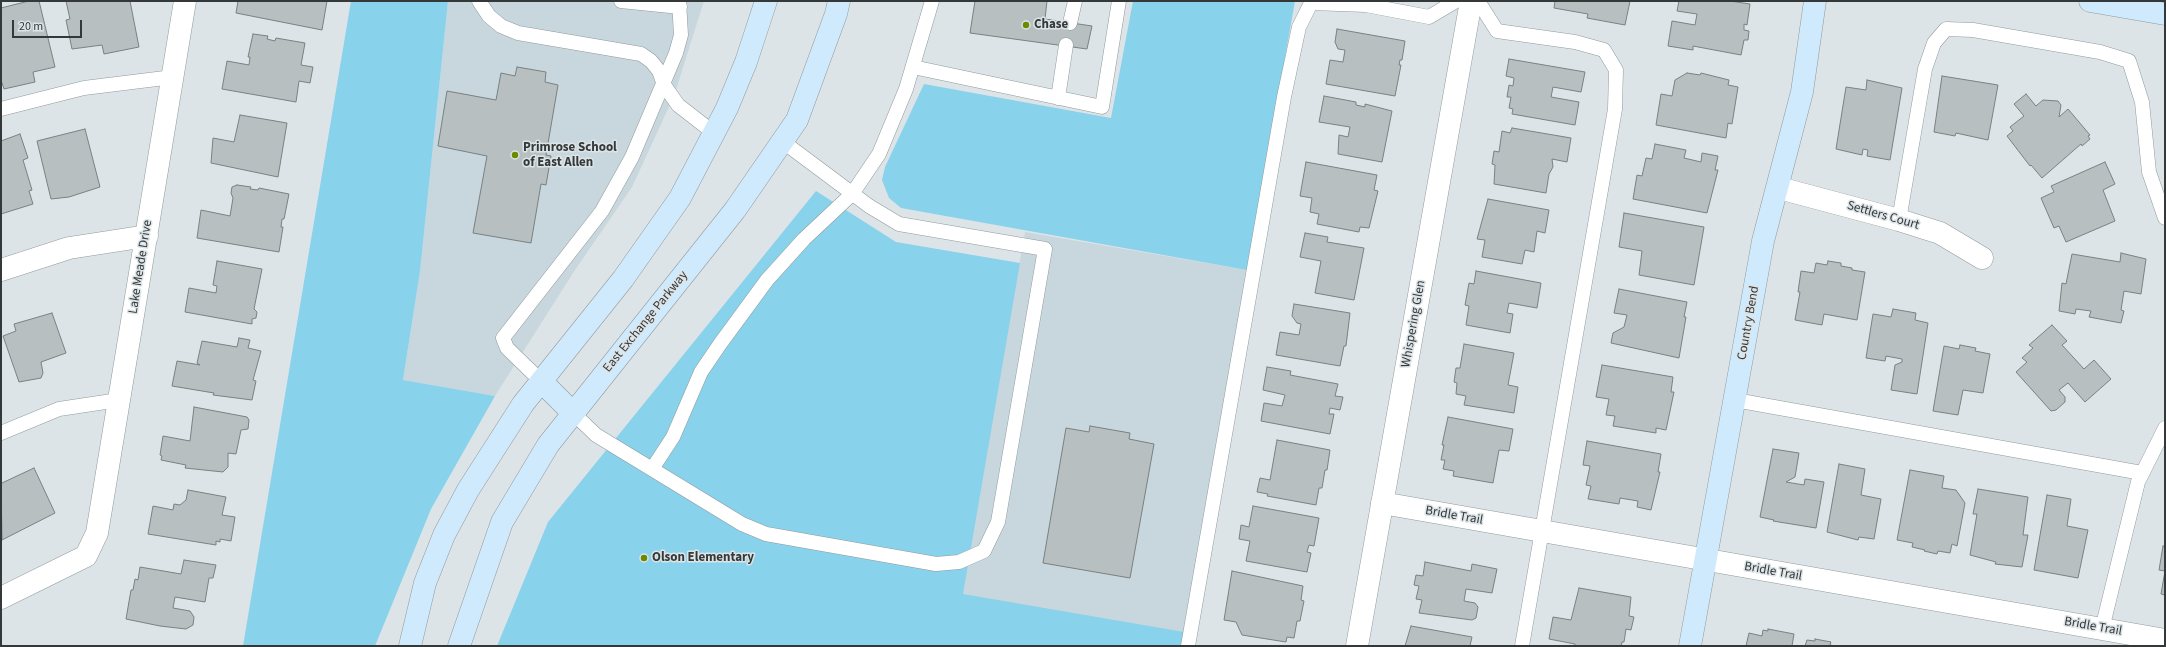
<!DOCTYPE html>
<style>
body{margin:0}
#map{position:relative;width:2166px;height:647px;overflow:hidden;background:#dce4e7;font-family:"Source Sans 3",sans-serif}
canvas{display:block}
.frame{position:absolute;inset:0;border:2px solid #353839;pointer-events:none}
.scale{position:absolute;left:12px;top:20px;width:70px;height:18px;box-sizing:border-box;border:2px solid #353839;border-top:0;padding-left:5px;font-size:12px;line-height:14px;white-space:nowrap;color:#353839;-webkit-text-stroke:3px #dce4e7;paint-order:stroke}
</style>
<div id="map">
<canvas width="2166" height="647"></canvas>
<div class="frame"></div>
<div class="scale">20 m</div>
</div>
<script>
const ctx = document.querySelector('canvas').getContext('2d');
ctx.lineJoin = 'round';
function paint(path, color) { ctx.fillStyle = color; ctx.fill(path, 'evenodd'); }
const toPath = rows => new Path2D(rows.map(r => 'M' + r).join(''));
function trace(path, color, width, dash) { ctx.strokeStyle = color; ctx.lineWidth = width; ctx.lineCap = dash ? 'butt' : 'round'; ctx.setLineDash(dash || []); ctx.stroke(path); }
function label(font, color, halo, rows, align = 'center') {
  ctx.font = font + ' "Source Sans 3",sans-serif'; ctx.lineWidth = 3; ctx.setLineDash([]); ctx.textBaseline = 'middle'; ctx.strokeStyle = halo; ctx.fillStyle = color; for (const [text, x, y, turn = 0] of rows) {
    ctx.save(); ctx.translate(x, y); ctx.rotate((+turn || 0) * Math.PI / 180); ctx.textAlign = isNaN(turn) ? turn : align; if (halo) ctx.strokeText(text, 0, 0); ctx.fillText(text, 0, 0); ctx.restore();
  }
}
paint(toPath([
 [448,1,704,1,674,96,632,187,573,273,495,396,403,380,420,271],
 [1025,232,1247,270,1181,646,497,646,962,594]
]), '#c8d7dd');
paint(toPath([
 [351,1,448,1,420,271,403,380,495,396,431,509,375,646,243,646],
 [1133,1,1295,1,1247,270,901,208,889,198,882,180,885,167,924,84,1111,118],
 [816,191,896,242,1020,263,963,594,1184,632,1181,646,497,646,548,522]
]), '#88d2ec');
const building = toPath([
 [29,1,39,1,55,67,33,72,35,82,4,89,1,80,1,8,29,1],
 [66,1,130,1,139,47,104,54,102,45,72,49,66,20,70,19,66,1],
 [238,1,327,1,322,30,236,13,238,1],
 [975,1,1047,1,1045,19,1092,26,1087,49,970,33,975,1],
 [1555,1,1630,1,1625,25,1587,18,1588,14,1554,8,1555,1],
 [1679,1,1730,1,1750,4,1747,25,1744,24,1744,30,1749,31,1748,40,1744,40,1741,55,1693,46,1693,50,1668,46,1672,21,1695,25,1697,14,1677,11,1679,1],
 [1337,29,1405,41,1402,60,1400,60,1399,65,1401,65,1395,96,1326,84,1330,60,1343,62,1345,50,1338,49,1335,42,1337,29],
 [253,34,268,36,267,39,275,41,276,38,305,43,301,65,313,67,310,83,299,81,296,102,222,89,227,61,249,65,250,57,248,57,253,34],
 [1509,59,1585,72,1581,92,1553,87,1551,97,1579,102,1575,125,1512,114,1513,109,1509,108,1511,97,1507,97,1509,85,1513,86,1514,78,1506,76,1509,59],
 [517,67,546,72,545,82,558,85,546,155,551,156,546,185,541,184,531,243,473,233,487,156,438,146,447,91,496,100,501,73,515,76,517,67],
 [1687,73,1700,75,1701,73,1729,80,1728,85,1738,87,1732,124,1728,123,1726,138,1656,125,1661,94,1672,96,1675,80,1687,73],
 [1942,76,1998,85,1988,140,1956,133,1955,136,1934,132,1942,76],
 [1867,80,1902,88,1890,160,1867,156,1868,150,1863,149,1862,155,1836,149,1846,87,1866,90,1867,80],
 [2026,94,2036,106,2043,100,2058,101,2061,105,2059,117,2068,109,2090,135,2088,136,2090,139,2082,146,2081,144,2042,178,2031,165,2030,166,2007,136,2013,131,2010,127,2024,116,2014,104,2026,94],
 [1324,96,1356,102,1356,105,1365,107,1365,104,1392,111,1382,162,1338,154,1339,135,1348,137,1350,127,1319,122,1324,96],
 [240,115,287,123,278,177,211,163,213,138,234,142,240,115],
 [1512,128,1571,138,1567,162,1552,159,1553,167,1549,174,1546,193,1494,184,1495,165,1492,164,1494,151,1499,152,1502,131,1510,133,1512,128],
 [85,129,100,187,69,197,51,199,37,141,85,129],
 [20,134,28,158,23,160,32,190,29,191,33,204,1,214,1,141,20,134],
 [1655,144,1686,150,1684,158,1701,162,1702,153,1718,156,1715,170,1718,170,1707,213,1633,199,1637,175,1642,176,1646,158,1652,159,1655,144],
 [1306,162,1377,175,1374,190,1378,191,1369,228,1360,227,1359,232,1317,224,1319,214,1310,212,1312,198,1300,196,1306,162],
 [2105,162,2115,184,2103,190,2115,221,2066,242,2059,226,2054,228,2041,198,2054,192,2051,186,2105,162],
 [237,185,251,187,250,189,258,190,259,188,289,194,284,219,282,219,281,227,283,227,279,252,197,238,201,210,230,216,233,198,231,193,232,187,237,185],
 [1488,199,1549,210,1545,233,1537,231,1534,252,1525,250,1522,264,1482,257,1485,240,1477,239,1488,199],
 [1624,213,1704,227,1694,285,1639,275,1642,251,1619,247,1624,213],
 [1305,233,1328,237,1327,242,1364,248,1354,300,1315,293,1321,261,1300,257,1305,233],
 [2121,253,2146,259,2141,294,2124,291,2121,310,2124,311,2121,323,2089,317,2091,311,2076,309,2075,314,2059,311,2062,283,2066,284,2072,254,2120,262,2121,253],
 [217,261,262,269,254,309,257,312,256,318,252,319,252,324,185,312,189,288,216,293,217,286,213,285,217,261],
 [1828,261,1841,263,1841,266,1852,268,1852,270,1865,272,1857,320,1824,314,1822,325,1795,320,1800,292,1798,292,1801,271,1814,273,1816,263,1827,265,1828,261],
 [1476,271,1541,283,1537,308,1509,303,1507,313,1513,314,1510,333,1466,325,1469,306,1465,305,1469,283,1474,284,1476,271],
 [1619,289,1687,302,1684,317,1686,317,1679,358,1611,343,1613,333,1624,327,1627,315,1614,313,1619,289],
 [1294,304,1350,313,1346,346,1344,346,1340,366,1276,355,1280,332,1299,335,1301,324,1297,323,1292,316,1294,304],
 [1893,309,1916,313,1915,320,1928,323,1917,394,1891,390,1895,365,1902,362,1902,359,1886,356,1885,361,1866,358,1873,314,1891,317,1893,309],
 [52,313,66,353,41,362,43,373,41,378,19,382,3,336,16,331,14,324,52,313],
 [2052,325,2067,341,2062,345,2084,369,2094,360,2111,379,2085,402,2068,383,2059,390,2065,397,2065,402,2056,410,2051,411,2016,372,2027,362,2022,358,2033,348,2029,345,2052,325],
 [239,338,250,340,248,348,261,351,253,380,256,381,252,400,213,395,214,393,172,386,177,361,200,365,197,363,202,341,237,347,239,338],
 [1464,344,1514,353,1508,385,1518,387,1514,413,1464,405,1466,396,1456,394,1457,383,1454,382,1456,368,1460,368,1464,344],
 [1960,345,1976,348,1975,351,1990,354,1983,393,1963,390,1958,415,1933,411,1944,346,1959,349,1960,345],
 [1602,365,1673,377,1671,392,1674,392,1666,430,1656,428,1656,433,1613,426,1615,416,1606,415,1609,399,1596,397,1602,365],
 [1267,367,1291,371,1290,375,1338,384,1335,396,1343,397,1340,410,1330,408,1329,414,1334,414,1330,434,1261,421,1264,403,1282,406,1285,395,1263,390,1267,367],
 [194,407,247,417,249,420,248,429,241,430,236,454,228,453,228,467,223,472,185,468,186,465,161,460,162,456,160,455,163,436,190,441,194,407],
 [1448,417,1513,429,1509,451,1499,450,1493,483,1453,476,1454,471,1443,469,1445,460,1441,460,1444,445,1442,445,1448,417],
 [1090,426,1130,433,1129,439,1154,444,1130,578,1043,563,1066,428,1089,432,1090,426],
 [1277,440,1330,450,1327,470,1325,470,1322,488,1319,488,1316,505,1267,496,1268,494,1257,492,1260,478,1270,480,1277,440],
 [1587,441,1661,454,1658,472,1660,472,1651,510,1637,507,1638,501,1620,498,1619,504,1588,499,1591,486,1586,485,1590,466,1583,465,1587,441],
 [1773,449,1799,453,1795,477,1786,482,1804,485,1805,479,1824,482,1816,528,1773,521,1774,520,1760,517,1773,449],
 [1839,464,1865,469,1861,495,1881,499,1874,539,1859,537,1858,540,1827,532,1839,464],
 [34,468,55,513,2,540,1,482,2,483,34,468],
 [1910,470,1944,476,1942,488,1956,490,1965,503,1957,546,1952,544,1950,553,1938,551,1937,554,1924,551,1925,550,1912,547,1913,543,1897,540,1910,470],
 [1978,489,2028,497,2023,535,2028,535,2022,567,1995,564,1996,562,1970,555,1977,514,1973,514,1978,489],
 [188,490,226,497,222,515,235,517,231,541,220,539,220,542,216,541,216,545,148,534,153,506,173,510,174,504,180,505,186,500,188,490],
 [2047,495,2071,499,2067,526,2088,530,2078,578,2034,570,2047,495],
 [1253,506,1319,518,1314,546,1309,545,1307,552,1311,553,1307,572,1246,561,1250,541,1239,539,1241,525,1249,527,1253,506],
 [2163,546,2165,546,2165,595,2161,594,2165,571,2159,570,2163,546],
 [184,560,216,565,213,578,209,578,205,602,175,597,173,608,190,611,194,617,193,625,186,629,160,626,126,619,131,590,133,590,135,579,138,580,140,567,181,574,184,560],
 [1425,562,1471,571,1472,564,1497,569,1492,593,1466,589,1464,601,1475,603,1478,607,1476,618,1472,620,1419,613,1422,600,1416,599,1419,586,1414,585,1416,575,1423,576,1425,562],
 [1232,571,1303,586,1301,600,1304,601,1300,621,1297,621,1294,638,1287,637,1286,642,1242,635,1236,622,1224,620,1232,571],
 [1579,588,1631,597,1629,616,1634,617,1631,630,1626,629,1624,642,1622,642,1621,646,1575,646,1575,644,1549,639,1553,617,1571,620,1579,588],
 [1411,626,1472,637,1470,646,1405,646,1411,626],
 [1768,629,1794,634,1792,646,1746,646,1749,633,1762,636,1763,630,1768,631,1768,629],
 [1815,639,1831,642,1830,645,1834,646,1805,646,1807,640,1815,641,1815,639]
]);
paint(building, '#b7bfc0');
trace(building, '#798181', 1);
const lane = toPath([
 [479,1,489,16,501,26,518,33,641,54,651,61,659,71,664,85,678,105,714,133],
 [621,1,680,7],
 [1478,1,1497,31,1575,42,1604,50,1616,70,1615,109,1522,646],
 [1070,23,1075,1],
 [913,67,1102,107,1119,1],
 [1058,98,1066,45],
 [1,109,84,88,173,77],
 [1899,220,1925,69,1934,43,1946,29,1973,30,2100,52,2129,61,2142,102,2149,172,2165,218],
 [542,382,507,348,503,338,602,211,632,157,676,53,681,35,679,1],
 [1735,400,2142,473],
 [573,413,596,435,742,524,766,534,936,564,959,562,984,551,998,522,1045,249,899,224,869,206,782,141],
 [1,433,59,409,119,400],
 [652,469,673,437,701,372,720,344,767,280,804,239,852,194,879,154,906,89,932,1],
 [2102,629,2138,482,2165,428],
 [1188,646,1284,97,1299,27,1311,3,1366,5,1429,17,1456,1]
]);
const street = toPath([
 [1779,188,1899,220,1940,233,1982,258],
 [1,270,69,248,147,236],
 [1382,503,2165,640],
 [1,598,86,556,97,533,185,1],
 [1357,646,1471,1]
]);
const secondary = toPath([
 [2090,1,2165,14],
 [542,382,573,413],
 [410,646,425,583,444,535,468,490,523,404,623,279,680,198,727,108,746,62,766,1],
 [459,646,502,522,548,445,735,210,797,120,836,14,839,1],
 [1690,646,1763,241,1802,92,1815,1]
]);
trace(lane, '#929a9c', 15);
trace(street, '#929a9c', 23);
trace(secondary, '#929a9c', 23);
trace(lane, '#fff', 14);
trace(street, '#fff', 22);
trace(secondary, '#d0eafd', 22);
for (const [x, y, r, color] of [
 [1026,25,4,"#6c8900"],
 [515,155,4,"#6c8900"],
 [644,558,4,"#6c8900"]
]) { const dot = new Path2D(); dot.arc(x, y, r, 0, 2 * Math.PI); ctx.fillStyle = color; ctx.fill(dot); trace(dot, '#dce4e7', 1.5); }
label('bold 13px', '#353839', '#dce4e7', [
 ["Chase",1034,25],
 ["Primrose School",523,148],
 ["of East Allen",523,163],
 ["Olson Elementary",652,558]
], 'left');
label('13px', '#353839', '#dce4e7', [
 ["Settlers Court",1883,216,16],
 ["Lake Meade Drive",141,267,-81],
 ["East Exchange Parkway",646,322,-51],
 ["Country Bend",1749,323,-80],
 ["Whispering Glen",1414,324,-80],
 ["Bridle Trail",1454,516,10],
 ["Bridle Trail",1773,572,10],
 ["Bridle Trail",2093,627,10]
]);
</script>
